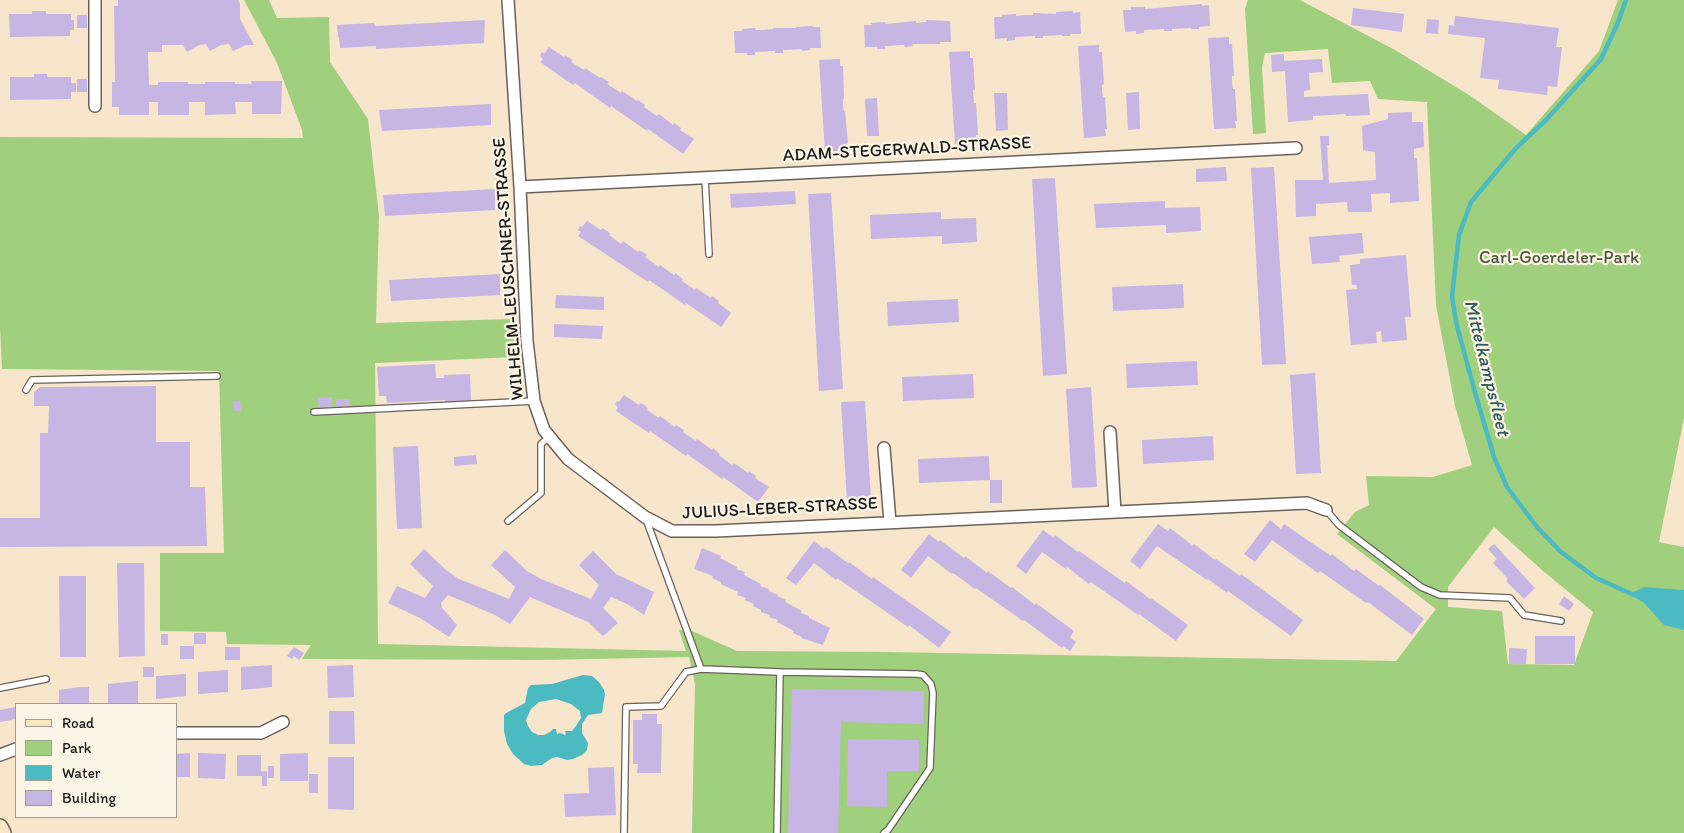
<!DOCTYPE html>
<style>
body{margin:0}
#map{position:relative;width:1684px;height:833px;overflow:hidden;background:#f7e5cc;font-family:Itim,sans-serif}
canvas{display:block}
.legend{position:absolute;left:15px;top:703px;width:162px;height:115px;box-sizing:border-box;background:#fcf5e5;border:1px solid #a29e95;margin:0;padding:6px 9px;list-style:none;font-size:15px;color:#1c1c1c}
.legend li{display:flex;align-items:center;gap:10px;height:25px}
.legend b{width:25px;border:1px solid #a29e95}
</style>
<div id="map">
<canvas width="1684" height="833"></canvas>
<ul class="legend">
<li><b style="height:6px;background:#f9e7c3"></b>Road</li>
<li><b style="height:14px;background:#a0cf7d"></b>Park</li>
<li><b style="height:14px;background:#4cbbc1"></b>Water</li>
<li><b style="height:14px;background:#c7b6e4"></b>Building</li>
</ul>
</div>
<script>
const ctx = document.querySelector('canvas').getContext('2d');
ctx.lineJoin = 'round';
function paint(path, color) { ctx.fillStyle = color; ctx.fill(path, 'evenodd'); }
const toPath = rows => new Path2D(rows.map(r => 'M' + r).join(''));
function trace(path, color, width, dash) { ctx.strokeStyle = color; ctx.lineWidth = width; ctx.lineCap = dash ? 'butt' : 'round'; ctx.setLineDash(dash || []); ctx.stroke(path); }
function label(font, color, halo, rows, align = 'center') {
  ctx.font = font + ' Itim,sans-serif'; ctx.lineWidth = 4.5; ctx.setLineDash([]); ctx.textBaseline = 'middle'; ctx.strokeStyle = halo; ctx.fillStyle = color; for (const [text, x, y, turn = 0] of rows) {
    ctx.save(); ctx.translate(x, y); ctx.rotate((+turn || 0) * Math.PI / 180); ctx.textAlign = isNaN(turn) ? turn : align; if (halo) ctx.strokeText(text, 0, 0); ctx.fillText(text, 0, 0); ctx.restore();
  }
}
paint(toPath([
 [244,0,269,0,277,18,329,17,330,62,368,119,379,216,376,323,511,319,516,357,375,363,378,644,686,651,679,630,692,631,737,651,886,652,1396,661,1436,609,1337,534,1355,512,1369,505,1366,476,1433,477,1472,465,1455,406,1436,305,1427,102,1378,99,1370,81,1332,83,1328,49,1265,53,1262,67,1266,133,1253,134,1245,9,1248,0,1300,0,1395,50,1469,95,1526,135,1599,51,1618,0,1684,0,1684,418,1659,542,1684,547,1684,833,692,833,695,684,689,657,542,660,302,659,311,645,227,644,226,632,160,631,160,553,224,553,219,371,2,369,0,327,0,137,303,138,302,130,277,63],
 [1494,527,1542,570,1593,612,1574,665,1508,664,1502,611,1448,607,1448,587]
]), '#a0cf7d');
paint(toPath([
 [1645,587,1684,590,1684,630,1664,625,1643,602,1629,594],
 [583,675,592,676,599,682,604,690,605,694,602,713,588,715,582,724,582,733,588,743,587,750,582,755,573,759,567,760,557,757,552,758,542,765,531,766,524,764,513,754,507,744,504,731,504,715,506,713,525,703,528,688,531,685,552,684],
 [556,699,571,704,580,711,581,718,576,726,572,731,565,731,566,734,565,735,560,733,557,734,556,729,553,729,550,732,544,735,538,735,532,732,528,726,526,720,531,709,539,702]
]), '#4cbbc1');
trace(toPath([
 [1626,0,1617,25,1601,59,1546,120,1516,148,1471,202,1459,235,1452,296,1456,322,1474,389,1494,457,1507,487,1537,527,1561,552,1596,578,1634,595]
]), '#4cbbc1', 4.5);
paint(toPath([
 [118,0,238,0,240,4,240,19,254,45,246,45,233,51,229,44,221,45,210,51,206,44,199,45,187,52,183,45,162,45,162,52,148,52,149,85,158,85,158,82,188,82,188,84,205,84,205,82,235,82,235,84,252,84,251,81,282,81,281,114,252,114,252,102,235,102,236,114,205,115,205,102,189,102,189,115,158,115,158,102,149,102,149,115,119,115,119,107,112,107,112,82,115,82,114,6,118,6],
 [1202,4,1202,6,1209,5,1210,26,1199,27,1199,29,1191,29,1191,28,1172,29,1172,31,1164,31,1164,29,1144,30,1144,33,1136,34,1136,31,1125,32,1123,10,1131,10,1131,7,1145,7,1145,9],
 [1353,8,1404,14,1402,32,1351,25],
 [32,11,46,11,46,14,71,14,71,20,74,20,74,30,70,30,70,36,10,37,9,14,32,14],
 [1073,11,1073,13,1080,12,1081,34,1070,34,1070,36,1062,36,1062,35,1043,36,1043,38,1035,38,1035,36,1015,37,1015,40,1007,41,1007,38,995,39,994,17,1002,17,1002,15,1016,14,1016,16,1024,15,1033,15,1033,13,1056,14,1056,12],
 [77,15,87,15,87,28,77,28],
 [1455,16,1559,28,1556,47,1562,47,1557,87,1548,86,1547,95,1498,89,1499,80,1480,78,1485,38,1448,34,1449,25,1454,26],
 [1427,19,1439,20,1438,34,1426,33],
 [485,20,484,43,376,49,376,46,340,48,339,37,338,37,337,25,374,23,375,26],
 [926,20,950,21,951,42,940,42,940,44,912,44,913,46,905,47,904,45,885,46,885,49,877,49,877,47,865,47,864,25,872,25,871,23,885,22,886,24,916,21,916,23,926,22],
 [812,26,813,27,820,27,821,48,810,48,810,50,802,51,802,49,783,50,783,53,775,53,775,51,755,52,755,55,747,55,747,53,735,53,734,31,742,31,742,29,755,28,756,30,763,30,773,29,773,28,796,28,796,27],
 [1229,37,1229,44,1232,44,1234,76,1232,76,1232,83,1233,89,1235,89,1237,121,1235,121,1236,128,1214,129,1208,38],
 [1099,45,1099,52,1102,52,1104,84,1102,85,1102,92,1103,97,1105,97,1107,129,1105,129,1106,136,1084,138,1078,46],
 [549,47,564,57,565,55,568,57,573,60,571,62,584,70,585,68,600,78,601,77,609,82,607,84,621,93,622,91,637,101,638,100,645,105,644,107,657,116,659,114,673,125,674,123,681,128,680,130,694,139,683,154,648,129,647,131,611,106,610,108,575,83,573,85,540,62,543,59,540,56,542,52,544,54],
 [970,51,970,58,973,58,975,90,973,90,974,103,976,103,978,135,976,135,977,142,955,144,949,52],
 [1284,54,1284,61,1322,59,1323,72,1309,73,1310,90,1304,91,1304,97,1368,94,1370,115,1346,116,1346,114,1313,116,1313,120,1288,122,1285,71,1272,72,1271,55],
 [840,59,840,66,843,66,844,99,843,99,843,106,844,111,845,111,848,143,846,144,846,150,825,152,819,60],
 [34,74,47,74,47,77,71,77,71,83,76,83,76,92,71,92,71,99,10,100,10,77,34,77],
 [77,79,87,79,87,92,77,92],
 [1139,92,1140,129,1128,130,1126,93],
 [994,93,1007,93,1008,130,996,131],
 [877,98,879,136,867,136,865,99],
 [491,104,491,125,382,131,379,110],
 [1412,112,1412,122,1423,122,1424,147,1414,149,1414,158,1417,158,1419,201,1390,203,1390,193,1371,194,1372,212,1348,212,1347,202,1316,204,1316,216,1296,217,1295,180,1323,180,1320,136,1329,136,1329,145,1327,145,1329,183,1376,180,1375,152,1363,150,1362,126,1388,119,1388,113],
 [1226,167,1227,181,1196,182,1196,169],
 [1274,167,1286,364,1262,365,1251,168],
 [1055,178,1067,374,1043,376,1032,179],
 [495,189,495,210,385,216,383,195],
 [795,191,796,204,731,208,730,194],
 [831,193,843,389,819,391,808,194],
 [1165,201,1165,208,1200,207,1201,231,1166,233,1166,225,1096,228,1094,204],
 [941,212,941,219,976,218,977,242,942,244,942,236,871,239,870,215],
 [587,221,601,230,603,228,611,234,609,235,621,244,623,241,638,252,639,250,647,255,645,257,659,267,660,265,674,275,675,273,683,279,682,281,695,290,696,288,711,298,712,296,719,301,718,303,731,313,721,327,686,303,685,305,649,280,648,282,578,236,581,232,578,230,580,226,582,227],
 [1362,233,1364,253,1339,256,1340,262,1312,264,1309,237],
 [1406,255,1411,317,1405,317,1407,340,1382,342,1381,331,1376,332,1377,343,1351,345,1346,290,1357,289,1356,285,1352,285,1350,265,1360,264,1360,259],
 [500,274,500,295,391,301,389,280],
 [1183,284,1184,308,1113,311,1112,287],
 [556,295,604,297,604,310,555,308],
 [958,299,959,322,888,326,887,302],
 [554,324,603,326,602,339,554,337],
 [1197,361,1198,385,1127,388,1126,364],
 [435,364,436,378,444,378,444,375,470,374,471,401,445,402,445,400,387,403,386,396,379,396,377,367],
 [1315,373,1321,473,1296,474,1290,375],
 [973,374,974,398,903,401,902,377],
 [156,386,156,442,190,442,190,487,205,487,207,546,0,547,0,518,40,518,40,433,48,433,49,406,34,406,34,392,40,387],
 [1091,387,1097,487,1072,488,1066,389],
 [624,395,639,405,640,403,644,405,648,408,647,410,659,418,660,416,675,427,676,425,684,430,683,432,696,441,697,439,712,450,713,448,720,454,719,455,732,465,734,463,748,473,749,471,756,476,755,478,769,487,758,502,723,477,722,479,687,454,686,456,650,431,649,433,616,411,618,407,615,404,617,401,619,402],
 [332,397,332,408,319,409,318,398],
 [336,399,350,399,350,407,336,407],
 [240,400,241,411,234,411,233,401],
 [865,401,871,500,847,502,841,402],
 [1213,436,1214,460,1143,464,1142,440],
 [418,446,422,528,397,529,393,447],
 [476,455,477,464,454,466,454,457],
 [989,456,990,480,919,483,918,459],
 [990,480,1002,480,1002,503,990,503],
 [1270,520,1281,529,1284,524,1331,556,1332,554,1354,571,1356,569,1379,586,1380,585,1424,619,1412,635,1368,602,1366,603,1320,571,1318,573,1272,540,1255,562,1244,554],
 [1158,524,1168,531,1170,528,1192,545,1194,544,1215,560,1216,559,1240,576,1241,574,1263,590,1303,620,1291,636,1228,591,1227,593,1208,579,1207,580,1157,546,1140,569,1130,561],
 [1043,530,1053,537,1055,535,1078,552,1079,551,1125,583,1126,581,1150,599,1151,598,1188,625,1176,641,1139,614,1138,615,1091,582,1089,584,1067,567,1066,569,1042,552,1026,574,1016,566],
 [929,534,939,542,940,540,964,558,965,556,987,573,988,571,1011,588,1012,587,1035,605,1036,603,1074,631,1070,637,1076,642,1070,651,1063,646,1062,648,1024,620,1023,621,976,588,975,589,953,573,952,574,928,556,911,578,901,570],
 [814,541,824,549,826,547,848,563,849,562,872,579,873,577,951,632,939,648,909,625,908,627,837,578,836,580,814,563,796,585,786,578],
 [1494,544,1535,588,1524,599,1506,581,1508,579,1493,563,1497,559,1488,549],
 [702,548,721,556,720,558,737,567,736,569,745,572,744,575,761,584,760,586,769,589,769,591,778,595,777,596,786,600,785,602,802,611,801,613,809,616,809,618,830,628,823,645,801,638,802,637,793,633,794,631,777,622,778,620,769,617,770,615,761,612,761,610,753,606,754,604,745,600,746,598,737,595,738,592,721,584,721,582,712,578,713,576,694,569],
 [424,549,446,570,459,579,509,599,515,587,491,565,505,550,527,571,541,579,591,599,599,585,579,565,593,551,616,574,654,592,644,615,627,604,611,597,603,608,618,623,603,636,588,622,530,597,510,624,495,615,448,595,441,603,442,608,457,625,449,637,420,618,388,603,397,586,425,598,433,586,410,564],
 [117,563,144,563,145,656,119,657],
 [59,576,86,576,86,657,60,657],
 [1564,596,1574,604,1569,611,1559,604],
 [194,633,206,633,206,644,194,644],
 [161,634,168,634,168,645,161,645],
 [1535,636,1575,636,1575,664,1535,664],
 [180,646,194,646,194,659,180,659],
 [225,647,240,647,240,660,225,660],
 [294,647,304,653,299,660,294,656,292,659,287,656],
 [1509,648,1527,649,1526,664,1509,664],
 [272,665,272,687,241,690,241,667],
 [353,665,354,697,328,698,327,666],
 [143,667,154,667,154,677,143,677],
 [228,670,228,692,198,694,198,672],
 [186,674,186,696,156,699,156,676],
 [138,681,138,703,108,704,108,684],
 [79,687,89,687,89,704,59,704,59,690],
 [792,689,924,691,923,724,841,722,838,833,788,833],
 [16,707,16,719,0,722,0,710],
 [329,711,354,711,355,744,329,744],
 [642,714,657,714,657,724,662,724,661,773,637,773,638,764,633,764,633,720,642,720],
 [848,739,919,740,919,771,887,771,887,807,847,806],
 [190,753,190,777,176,777,176,754],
 [198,753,226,754,225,779,198,778],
 [308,753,308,781,280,781,280,754],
 [237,755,261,755,261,771,267,771,267,786,262,786,262,776,237,776],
 [328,757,354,757,354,810,328,809],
 [268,766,274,766,274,778,268,778],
 [614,767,616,815,565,817,564,794,589,793,588,768],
 [309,774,318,774,318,793,309,793]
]), '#c7b6e4');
const lane = toPath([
 [705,178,709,254],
 [26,390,32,380,217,376],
 [314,412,534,401],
 [1326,510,1339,525,1421,587,1440,595,1510,598,1524,615,1561,621],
 [646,519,701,669,780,672,777,833],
 [508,521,541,493,541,444,549,437],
 [780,672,917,674,923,675,931,684,933,693,930,768,888,830,884,833],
 [0,688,46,679],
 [624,833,626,707,661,706,686,672,701,669]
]);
const street = toPath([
 [95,0,95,106],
 [508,0,520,187,527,341,534,401,544,430,568,459,645,517,672,531,716,531,1307,503,1326,510],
 [520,187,1296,148],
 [1110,432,1115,512],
 [884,448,890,522],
 [176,733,261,733,283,722],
 [0,755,16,749]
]);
const secondary = toPath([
 [0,827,3,833]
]);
trace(lane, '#69625a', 8);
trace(street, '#69625a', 14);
trace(secondary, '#69625a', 18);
trace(lane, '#fff', 5.5);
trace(street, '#fff', 11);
trace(secondary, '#f9e7c3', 15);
label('18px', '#1c1c1c', '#fcf5e5', [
 ["ADAM-STEGERWALD-STRASSE",907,150,-3],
 ["WILHELM-LEUSCHNER-STRASSE",509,269,-94],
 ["JULIUS-LEBER-STRASSE",780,509,-3]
]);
label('18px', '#4a5b3e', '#fcf5e5', [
 ["Carl-Goerdeler-Park",1559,258]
]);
label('italic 19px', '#2f5c5e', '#fcf5e5', [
 ["Mittelkampsfleet",1486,368,76]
]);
</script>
